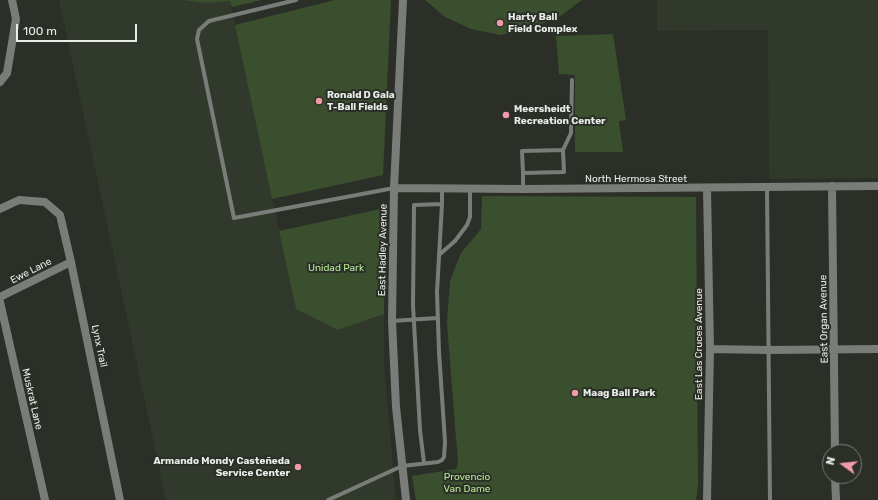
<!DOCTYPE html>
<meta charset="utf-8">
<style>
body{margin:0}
#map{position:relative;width:878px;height:500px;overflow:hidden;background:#2b2f28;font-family:Rubik,sans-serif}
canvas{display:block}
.north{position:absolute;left:822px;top:444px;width:40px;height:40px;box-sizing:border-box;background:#2b2f28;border:1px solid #777b75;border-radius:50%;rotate:285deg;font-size:11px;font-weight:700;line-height:16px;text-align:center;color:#e9ede8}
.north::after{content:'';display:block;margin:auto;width:14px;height:18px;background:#f39aa9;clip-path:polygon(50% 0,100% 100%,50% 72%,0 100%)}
.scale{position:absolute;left:16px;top:24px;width:121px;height:18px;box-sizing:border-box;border:2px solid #e9ede8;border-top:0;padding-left:5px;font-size:12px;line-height:14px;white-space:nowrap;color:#e9ede8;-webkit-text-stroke:3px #2b2f28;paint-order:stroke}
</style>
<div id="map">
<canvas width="878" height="500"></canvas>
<div class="north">N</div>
<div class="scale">100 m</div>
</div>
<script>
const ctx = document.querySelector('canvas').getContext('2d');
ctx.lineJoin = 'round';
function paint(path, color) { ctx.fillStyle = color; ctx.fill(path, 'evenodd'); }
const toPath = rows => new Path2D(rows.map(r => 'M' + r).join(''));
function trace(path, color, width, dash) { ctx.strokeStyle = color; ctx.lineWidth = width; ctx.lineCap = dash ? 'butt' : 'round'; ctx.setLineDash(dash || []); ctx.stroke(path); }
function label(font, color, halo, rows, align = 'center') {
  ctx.font = font + ' Rubik,sans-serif'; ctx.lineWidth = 4; ctx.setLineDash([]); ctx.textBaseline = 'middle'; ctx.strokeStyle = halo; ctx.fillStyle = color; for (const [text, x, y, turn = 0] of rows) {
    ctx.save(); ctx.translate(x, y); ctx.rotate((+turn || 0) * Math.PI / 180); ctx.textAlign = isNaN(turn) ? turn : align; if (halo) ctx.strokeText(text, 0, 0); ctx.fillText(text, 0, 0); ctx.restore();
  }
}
paint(toPath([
 [59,0,177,0,207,3,230,1,296,309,338,330,384,314,384,364,396,500,166,500],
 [657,0,878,0,878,178,769,179,768,30,657,31]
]), '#30392c');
paint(toPath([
 [181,0,262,0,232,7,230,1,207,3],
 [335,0,391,0,383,175,272,199,235,25],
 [425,0,582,0,559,17,531,28,501,35,471,29,445,17],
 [613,34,626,120,619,121,623,152,575,152,575,75,559,74,556,36],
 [482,196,696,197,698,486,696,500,416,500,412,476,456,469,458,464,447,323,450,281,461,253,481,229],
 [385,208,384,314,338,330,296,309,279,231]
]), '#3a4f2e');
trace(toPath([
 [296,0,209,21,199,30,197,39,234,218,394,188],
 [563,150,571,133,572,80],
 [523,173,564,172,563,150,522,151,523,173,523,189],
 [767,187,770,500],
 [442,204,442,188],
 [439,255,455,241,467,225,470,217,470,188],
 [392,321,437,318],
 [328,500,402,466,438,462,442,460,444,457,445,442,439,352,437,292,442,204,414,205,413,305,420,430,424,463]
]), '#7a7c79', 4);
trace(toPath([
 [403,0,394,188,392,321,396,407,406,500],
 [0,82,7,73,16,19,12,0],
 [832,186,835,452],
 [394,188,524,189,878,186],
 [0,209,19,200,45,202,60,215,71,262,120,500],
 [0,297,71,262],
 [0,302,45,500],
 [710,349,768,350,878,349],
 [835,476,836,500],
 [707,500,710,349,707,188]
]), '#7a7c79', 8);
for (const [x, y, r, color] of [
 [500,23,4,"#f39aa9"],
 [319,101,4,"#f39aa9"],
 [506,115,4,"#f39aa9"],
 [575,393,4,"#f39aa9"],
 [298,467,4,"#f39aa9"]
]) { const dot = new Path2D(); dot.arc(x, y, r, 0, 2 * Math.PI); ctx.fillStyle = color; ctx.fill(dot); trace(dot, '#2b2f28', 1.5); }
label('bold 10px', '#e9ede8', '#2b2f28', [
 ["Harty Ball",508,17],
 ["Field Complex",508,29],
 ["Ronald D Gala",327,95],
 ["T-Ball Fields",327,107],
 ["Meersheidt",514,109],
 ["Recreation Center",514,121],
 ["Maag Ball Park",583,393],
 ["Armando Mondy Casteñeda",290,461,"right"],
 ["Service Center",290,473,"right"]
], 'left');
label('10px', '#e9ede8', '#2b2f28', [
 ["North Hermosa Street",636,179],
 ["East Hadley Avenue",383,250,-89],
 ["Ewe Lane",31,271,-27],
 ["East Organ Avenue",824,319,-91],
 ["East Las Cruces Avenue",699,344,-90],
 ["Lynx Trail",99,346,78],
 ["Muskrat Lane",32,399,77]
]);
label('10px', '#b3e895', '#2b2f28', [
 ["Unidad Park",336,268],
 ["Provencio",467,477],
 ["Van Dame",467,489]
]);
</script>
